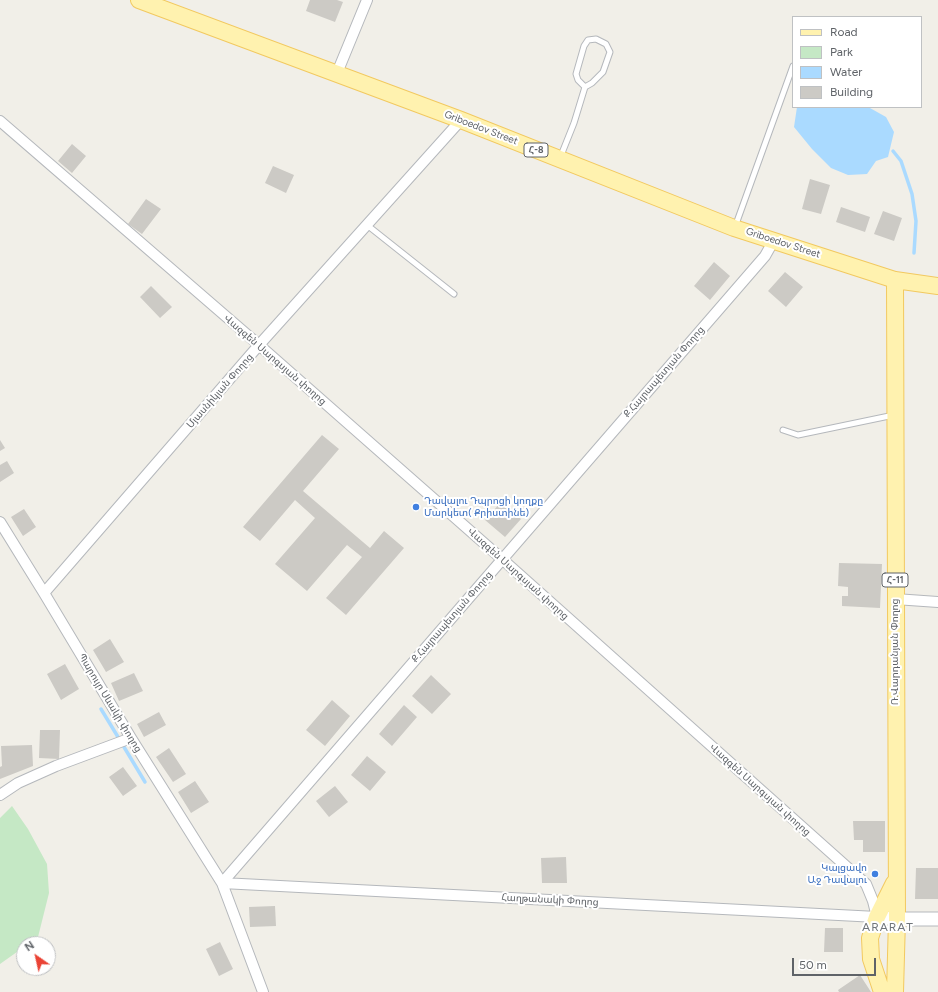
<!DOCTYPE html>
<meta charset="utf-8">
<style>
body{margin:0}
#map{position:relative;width:938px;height:992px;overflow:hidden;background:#f1efe8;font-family:Figtree,sans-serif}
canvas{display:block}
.legend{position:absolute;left:792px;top:16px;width:130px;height:92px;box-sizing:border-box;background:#fff;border:1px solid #bfc1c3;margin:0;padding:5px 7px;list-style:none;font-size:12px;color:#5f6368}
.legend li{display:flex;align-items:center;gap:8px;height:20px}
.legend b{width:20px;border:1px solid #bfc1c3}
.north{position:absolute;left:16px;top:936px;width:40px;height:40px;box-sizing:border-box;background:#fff;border:1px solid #bfc1c3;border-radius:50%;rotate:326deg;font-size:11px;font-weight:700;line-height:16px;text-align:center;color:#5f6368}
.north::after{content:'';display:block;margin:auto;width:14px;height:18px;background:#ea4335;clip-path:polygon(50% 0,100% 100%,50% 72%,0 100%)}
.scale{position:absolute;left:792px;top:958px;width:84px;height:18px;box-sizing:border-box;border:2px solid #5f6368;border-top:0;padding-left:5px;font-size:12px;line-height:14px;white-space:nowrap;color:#5f6368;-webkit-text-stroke:3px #fff;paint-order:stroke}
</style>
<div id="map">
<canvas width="938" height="992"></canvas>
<ul class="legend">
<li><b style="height:5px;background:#fff2af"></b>Road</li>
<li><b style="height:11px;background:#c5e8c5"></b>Park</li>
<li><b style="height:11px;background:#aadaff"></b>Water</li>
<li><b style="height:11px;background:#cccac5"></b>Building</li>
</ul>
<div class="north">N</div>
<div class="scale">50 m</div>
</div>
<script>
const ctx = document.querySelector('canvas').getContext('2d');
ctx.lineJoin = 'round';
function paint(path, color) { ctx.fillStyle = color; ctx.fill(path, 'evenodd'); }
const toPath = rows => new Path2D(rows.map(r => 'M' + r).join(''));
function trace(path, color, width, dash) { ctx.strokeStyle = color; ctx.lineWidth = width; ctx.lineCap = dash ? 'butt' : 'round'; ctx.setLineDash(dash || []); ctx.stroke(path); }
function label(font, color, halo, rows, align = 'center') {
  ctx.font = font + ' Figtree,"Noto Sans Armenian",sans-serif'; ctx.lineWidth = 4; ctx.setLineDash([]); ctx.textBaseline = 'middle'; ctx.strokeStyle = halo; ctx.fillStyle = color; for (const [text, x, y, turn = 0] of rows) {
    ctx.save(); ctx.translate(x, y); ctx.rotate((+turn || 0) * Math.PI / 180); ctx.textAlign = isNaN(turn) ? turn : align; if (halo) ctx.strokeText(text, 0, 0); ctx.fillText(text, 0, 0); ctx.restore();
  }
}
paint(toPath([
 [12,806,28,829,47,864,49,893,38,937,28,944,24,944,24,947,0,964,0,818]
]), '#c5e8c5');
paint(toPath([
 [797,107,870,108,886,117,894,132,888,157,876,161,867,174,848,175,831,168,812,149,794,127]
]), '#aadaff');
trace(toPath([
 [893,151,901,161,912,194,916,221,914,253],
 [101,709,118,737],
 [124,747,145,782]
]), '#aadaff', 3.5);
paint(toPath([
 [310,0,337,0,343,2,335,22,306,11],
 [72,144,86,156,72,173,58,161],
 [273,166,294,175,286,193,265,183],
 [810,179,830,185,821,214,802,209],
 [146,199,161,209,142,234,128,224],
 [841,207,870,217,865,232,836,222],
 [883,211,902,218,894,241,874,234],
 [714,262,730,276,710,300,694,286],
 [785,272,803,287,786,307,768,291],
 [151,286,172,307,160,318,140,297],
 [322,435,339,449,303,491,370,548,384,531,404,548,346,615,326,598,362,557,347,545,307,591,275,564,315,518,295,500,260,541,243,527],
 [0,440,5,448,0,451],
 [7,461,14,473,0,482,0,465],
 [501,502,521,519,505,537,485,520],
 [24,509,36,527,23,536,11,517],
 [839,563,882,564,880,608,842,606,842,596,848,596,848,587,838,586],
 [110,639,124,662,106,672,93,650],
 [65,664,79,689,61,700,47,674],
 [134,673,143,691,119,701,111,683],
 [431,675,451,694,432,714,412,696],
 [332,700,350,716,325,746,306,730],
 [404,705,417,717,392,746,379,734],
 [159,712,166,725,144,737,137,724],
 [40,730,60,730,59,759,39,758],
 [32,745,33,766,0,779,0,767,2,766,1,746],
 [169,748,186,774,173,782,156,757],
 [367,756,386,772,370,791,351,775],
 [123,767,137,786,123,796,109,777],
 [195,781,209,802,191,813,178,792],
 [335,786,348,802,329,817,316,801],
 [853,821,885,821,885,852,863,852,863,840,854,840],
 [566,857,567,883,542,883,541,858],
 [916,868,938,868,938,899,915,899],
 [275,906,276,926,250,927,249,907],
 [825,928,843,928,843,952,824,952],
 [220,942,233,969,219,976,206,949],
 [860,975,871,992,839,992,838,990]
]), '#cccac5');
const service = toPath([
 [560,158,574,123,585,87,592,83,603,72,610,52,606,44,596,39,588,40,584,46,576,74,578,80,585,87],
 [367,225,454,294],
 [735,227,793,66],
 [783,430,798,435,894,415]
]);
const minor = toPath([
 [337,73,367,0],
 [0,121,259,345,502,559,866,884,873,901,877,917,222,883],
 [0,522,44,593,131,738,222,883,263,992],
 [44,593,259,345,461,120],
 [895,599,938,602],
 [0,795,18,783,56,766,131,738],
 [222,883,765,256,774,240]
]);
const tertiary = toPath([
 [877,917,897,919,938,919]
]);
const primary = toPath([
 [139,0,461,120,734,228,895,280,938,286],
 [895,280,897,919,895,992],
 [882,992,871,959,870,938,877,917,894,883]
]);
trace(service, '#b5b8bc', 7);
trace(minor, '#b5b8bc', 12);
trace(tertiary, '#b5b8bc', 15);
trace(primary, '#f2c960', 18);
trace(service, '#fff', 5);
trace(minor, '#fff', 10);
trace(tertiary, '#fff', 13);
trace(primary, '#fff2af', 16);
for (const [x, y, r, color] of [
 [416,507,4,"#3f7fe0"],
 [875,874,4,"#3f7fe0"]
]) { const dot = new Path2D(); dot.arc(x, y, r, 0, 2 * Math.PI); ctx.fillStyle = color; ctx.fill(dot); trace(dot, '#fff', 1.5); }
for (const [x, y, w] of [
 [536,150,24],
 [895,580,26]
]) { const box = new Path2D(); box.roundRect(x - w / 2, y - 7, w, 14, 3); ctx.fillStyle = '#fff'; ctx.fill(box); trace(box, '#5f6368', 1); }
label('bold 9px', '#5f6368', null, [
 ["Հ-8",536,150],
 ["Հ-11",895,580]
]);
label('10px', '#5f6368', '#fff', [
 ["Griboedov Street",481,128,21],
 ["Griboedov Street",783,243,18],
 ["Վազգեն Սարգսյան փողոց",275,360,41],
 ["Ք.Հայրապետյան Փողոց",664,372,-49],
 ["Մյասնիկյան Փողոց",220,391,-49],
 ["Վազգեն Սարգսյան փողոց",518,574,42],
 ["Ք.Հայրապետյան Փողոց",452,617,-49],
 ["Ռ.Վարդանյան Փողոց",895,652,-90],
 ["Պարույր Սևակի փողոց",110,703,59],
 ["Վազգեն Սարգսյան փողոց",760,790,42],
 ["Հաղթանակի Փողոց",550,900,3]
]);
label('10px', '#366cbe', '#fff', [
 ["Դավալու Դպրոցի կողքը",424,501],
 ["Մարկետ( Քրիստինե)",424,513],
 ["Կալցավո",867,868,"right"],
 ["Աջ Դավալու",867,880,"right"]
], 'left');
ctx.letterSpacing = '1px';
label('12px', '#70757a', '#fff', [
 ["ARARAT",888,927]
]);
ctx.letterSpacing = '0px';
</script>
